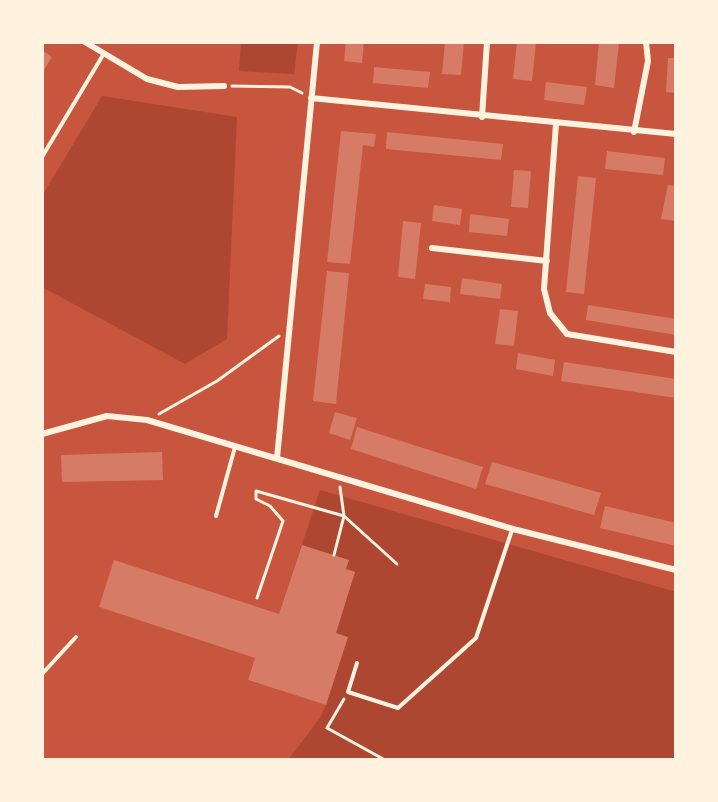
<!DOCTYPE html>
<style>
body{margin:0}
#map{position:relative;width:718px;height:802px;overflow:hidden;background:#c8553d;font-family:Manrope,sans-serif}
canvas{display:block}
.frame{position:absolute;inset:0;border:44px solid #fff3e0;pointer-events:none}
</style>
<div id="map">
<canvas width="718" height="802"></canvas>
<div class="frame"></div>
</div>
<script>
const ctx = document.querySelector('canvas').getContext('2d');
ctx.lineJoin = 'round';
function paint(path, color) { ctx.fillStyle = color; ctx.fill(path, 'evenodd'); }
const toPath = rows => new Path2D(rows.map(r => 'M' + r).join(''));
function trace(path, color, width, dash) { ctx.strokeStyle = color; ctx.lineWidth = width; ctx.lineCap = dash ? 'butt' : 'round'; ctx.setLineDash(dash || []); ctx.stroke(path); }
paint(toPath([
 [241,42,298,42,294,74,239,71],
 [102,96,237,117,227,339,185,364,42,287,42,196],
 [320,490,676,592,676,760,288,760,320,718,326,705,248,680,255,658,279,614]
]), '#ae4732');
paint(toPath([
 [346,42,364,42,362,63,344,61],
 [445,42,464,42,461,75,442,74],
 [517,42,536,42,532,81,513,79],
 [599,42,619,42,614,88,595,85],
 [42,50,52,57,42,73],
 [668,58,676,58,676,93,666,92],
 [374,67,430,72,428,88,373,83],
 [546,82,587,87,584,105,544,100],
 [341,131,376,134,374,147,363,145,350,264,327,262],
 [387,132,503,144,501,160,386,149],
 [607,151,665,158,663,175,605,169],
 [514,170,531,171,528,208,511,207],
 [578,176,596,178,584,294,566,292],
 [668,185,676,186,676,221,661,219],
 [434,205,462,209,460,225,432,221],
 [470,214,509,219,507,236,469,232],
 [403,221,421,223,415,279,398,277],
 [327,271,349,273,336,404,313,401],
 [462,278,502,284,500,299,460,294],
 [425,284,451,287,450,302,423,299],
 [588,305,676,319,676,335,586,320],
 [500,309,518,311,514,346,495,344],
 [518,353,555,360,553,376,516,369],
 [564,362,676,379,676,398,561,381],
 [335,412,357,418,350,440,329,433],
 [357,427,483,467,476,489,351,449],
 [162,452,163,480,62,482,61,455],
 [492,462,601,493,594,515,485,484],
 [605,506,676,523,676,546,600,528],
 [302,545,349,560,346,569,355,572,336,633,348,637,326,705,248,680,255,658,99,607,114,560,279,614]
]), '#d67c66');
trace(toPath([
 [232,86,290,87,302,93],
 [159,414,217,381,279,336],
 [334,555,344,516,340,487],
 [257,598,283,521,270,506,256,499,256,491,344,516,397,564],
 [344,699,327,728,385,760]
]), '#fff3e0', 3);
trace(toPath([
 [42,157,103,55],
 [216,516,235,447],
 [357,663,348,692,398,708,476,638,512,530],
 [42,674,76,637]
]), '#fff3e0', 4);
trace(toPath([
 [85,42,147,79,178,87,224,86],
 [311,98,676,134],
 [482,117,487,42],
 [556,124,544,289,550,313,567,334,676,352],
 [634,132,648,61,646,42],
 [432,248,547,261],
 [42,434,107,416,147,420,513,529,676,570],
 [277,458,317,42]
]), '#fff3e0', 6);
</script>
